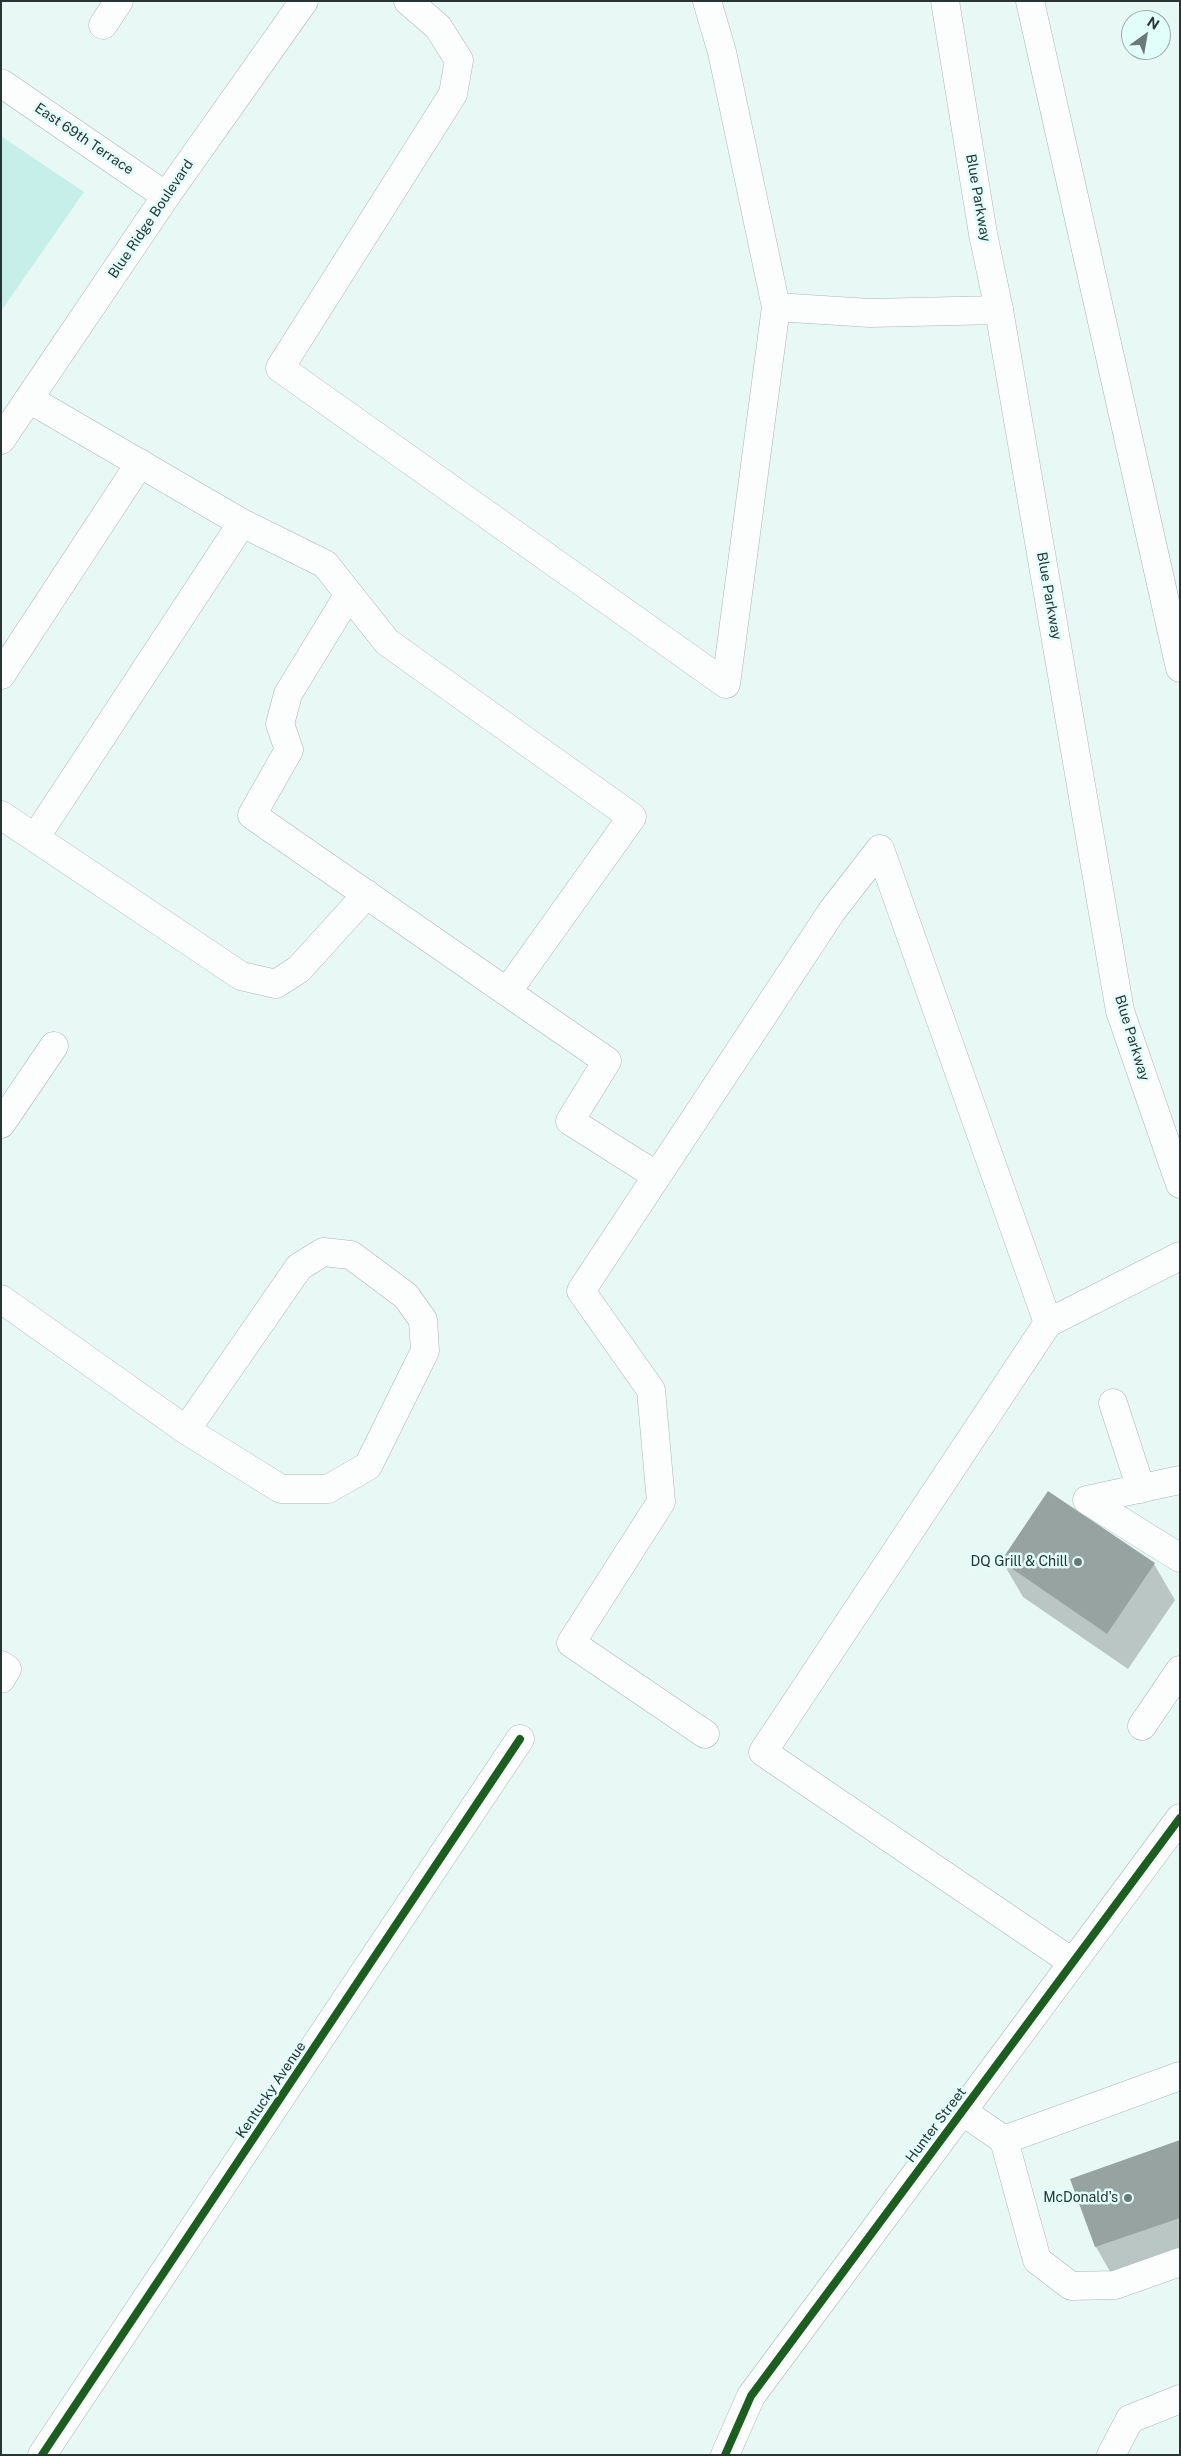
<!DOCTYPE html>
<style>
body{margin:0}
#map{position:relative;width:1181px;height:2456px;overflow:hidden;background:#e8f8f5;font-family:"Public Sans",sans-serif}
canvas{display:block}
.frame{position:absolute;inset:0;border:2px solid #283534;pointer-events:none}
.north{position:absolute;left:1121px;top:10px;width:50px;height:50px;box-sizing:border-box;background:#e2fefa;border:1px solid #98aeab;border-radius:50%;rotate:32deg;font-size:14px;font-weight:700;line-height:20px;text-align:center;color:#283534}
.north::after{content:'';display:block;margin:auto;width:18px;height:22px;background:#6b7978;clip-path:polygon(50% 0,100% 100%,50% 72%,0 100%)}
</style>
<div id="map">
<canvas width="1181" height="2456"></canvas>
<div class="frame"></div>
<div class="north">N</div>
</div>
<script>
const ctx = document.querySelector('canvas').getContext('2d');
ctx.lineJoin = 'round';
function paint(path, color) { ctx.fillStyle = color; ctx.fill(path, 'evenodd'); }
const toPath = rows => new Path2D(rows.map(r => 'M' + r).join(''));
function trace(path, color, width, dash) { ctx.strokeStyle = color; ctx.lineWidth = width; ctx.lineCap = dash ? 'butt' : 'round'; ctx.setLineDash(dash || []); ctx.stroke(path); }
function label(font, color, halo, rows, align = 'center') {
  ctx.font = font + ' "Public Sans",sans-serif'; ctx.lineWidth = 5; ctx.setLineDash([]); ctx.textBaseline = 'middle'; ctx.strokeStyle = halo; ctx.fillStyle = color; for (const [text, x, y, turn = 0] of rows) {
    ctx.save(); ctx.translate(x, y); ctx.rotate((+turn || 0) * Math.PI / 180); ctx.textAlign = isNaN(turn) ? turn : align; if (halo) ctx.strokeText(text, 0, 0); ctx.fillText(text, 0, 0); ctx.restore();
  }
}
paint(toPath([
 [1,136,84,192,1,311]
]), '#c6efea');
paint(toPath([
 [1049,1493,1154,1564,1175,1600,1128,1669,1023,1597,1002,1561],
 [1180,2141,1180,2260,1116,2282,1096,2247,1072,2179]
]), '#0003');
paint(toPath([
 [1048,1491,1155,1563,1107,1634,1001,1561],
 [1180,2140,1180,2218,1095,2247,1070,2179]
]), '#96a3a1');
const minor = toPath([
 [408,1,438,27,459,60,453,94,280,368,726,684,776,307,870,313,999,310],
 [707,1,722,52,776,307],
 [103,25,119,1],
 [1,83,166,196],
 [29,399,242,523,325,564,387,642,632,817,507,992,252,815,289,750,280,724,288,694,349,594],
 [1,675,140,463],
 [1,815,241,976,276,984,299,969,367,894],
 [35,838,242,523],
 [507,992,607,1061,570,1121,657,1176],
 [1,1124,54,1046],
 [1,1299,186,1430,281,1489,328,1489,368,1466,425,1351,423,1320,406,1296,351,1255,323,1252,299,1267,186,1430],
 [1113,1403,1141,1489],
 [1087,1500,1180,1558],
 [1087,1500,1180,1480],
 [1,1665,7,1669,1,1679],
 [1142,1726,1180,1670],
 [705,1734,571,1643,661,1502,651,1390,581,1291,832,911,880,849,1048,1323],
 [1072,1962,763,1752,1048,1323,1180,1256],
 [962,2111,1004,2140,1037,2260,1071,2286,1115,2285,1180,2262],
 [1004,2140,1180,2076],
 [42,2455,520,1739],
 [725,2455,751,2396,1180,1818],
 [1111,2455,1130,2419,1180,2399]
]);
const major = toPath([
 [1,440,166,196,304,1]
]);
const highway = toPath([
 [945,1,983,234,999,310,1120,1011,1180,1184],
 [1030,1,1180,668]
]);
trace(minor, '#a8b6b4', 29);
trace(major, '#a8b6b4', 29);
trace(highway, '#a8b6b4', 29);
trace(minor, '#fcfefe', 28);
trace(major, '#fcfefe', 28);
trace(highway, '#fcfefe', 28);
trace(toPath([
 [42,2455,520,1739],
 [725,2455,751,2396,1180,1818]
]), '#1b5e20', 8);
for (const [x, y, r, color] of [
 [1078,1562,5,"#6b7978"],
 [1128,2198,5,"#6b7978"]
]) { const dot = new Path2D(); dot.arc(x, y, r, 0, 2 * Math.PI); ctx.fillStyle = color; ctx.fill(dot); trace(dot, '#e2fefa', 2); }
label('14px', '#283534', '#e2fefa', [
 ["East 69th Terrace",84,139,34],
 ["Blue Parkway",978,198,80],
 ["Blue Ridge Boulevard",151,219,-56],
 ["Blue Parkway",1049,596,80],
 ["Blue Parkway",1132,1038,73],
 ["Kentucky Avenue",271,2090,-56],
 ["Hunter Street",936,2125,-53]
]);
label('14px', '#283534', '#e2fefa', [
 ["DQ Grill & Chill",1068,1562],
 ["McDonald's",1118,2198]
], 'right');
</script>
